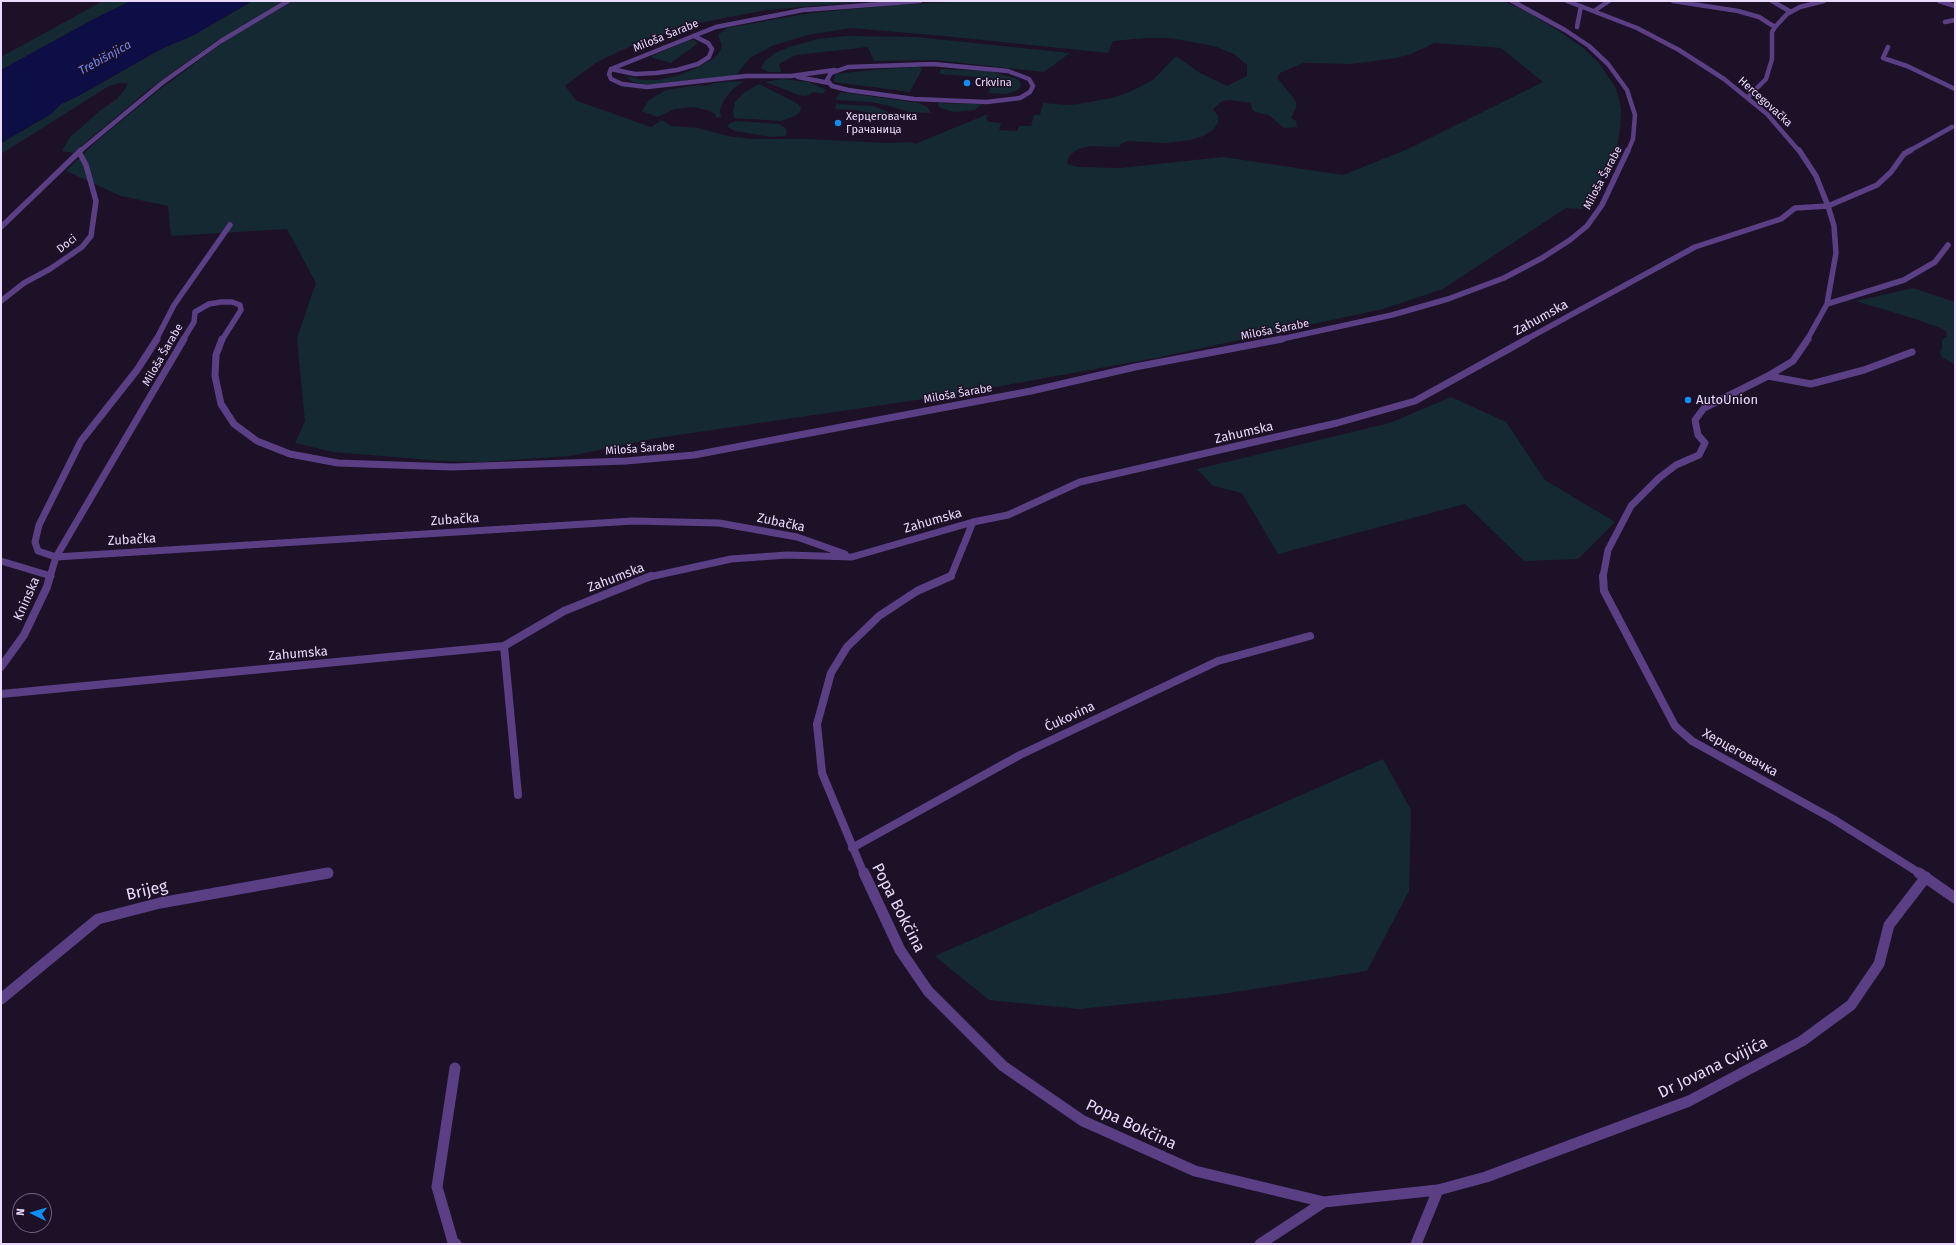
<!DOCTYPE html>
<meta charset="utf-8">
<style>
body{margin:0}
#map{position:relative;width:1956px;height:1245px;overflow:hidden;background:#1d1128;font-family:"Fira Sans",sans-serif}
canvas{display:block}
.frame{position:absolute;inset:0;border:2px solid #eadafd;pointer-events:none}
.north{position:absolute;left:12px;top:1193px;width:40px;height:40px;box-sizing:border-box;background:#1d1128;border:1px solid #6f617d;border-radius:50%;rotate:275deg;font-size:11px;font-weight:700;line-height:16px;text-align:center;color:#eadafd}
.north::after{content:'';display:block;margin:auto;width:14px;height:18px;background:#108ef4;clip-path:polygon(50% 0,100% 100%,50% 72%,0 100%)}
</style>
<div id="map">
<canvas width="1956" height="1245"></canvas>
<div class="frame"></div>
<div class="north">N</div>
</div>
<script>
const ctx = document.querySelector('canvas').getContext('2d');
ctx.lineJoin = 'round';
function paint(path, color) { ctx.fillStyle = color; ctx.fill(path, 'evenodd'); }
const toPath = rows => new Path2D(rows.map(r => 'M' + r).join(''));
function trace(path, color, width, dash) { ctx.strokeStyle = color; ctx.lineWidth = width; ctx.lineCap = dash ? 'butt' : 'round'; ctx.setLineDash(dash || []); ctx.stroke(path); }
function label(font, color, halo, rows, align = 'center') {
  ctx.font = font + ' "Fira Sans",sans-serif'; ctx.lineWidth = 3; ctx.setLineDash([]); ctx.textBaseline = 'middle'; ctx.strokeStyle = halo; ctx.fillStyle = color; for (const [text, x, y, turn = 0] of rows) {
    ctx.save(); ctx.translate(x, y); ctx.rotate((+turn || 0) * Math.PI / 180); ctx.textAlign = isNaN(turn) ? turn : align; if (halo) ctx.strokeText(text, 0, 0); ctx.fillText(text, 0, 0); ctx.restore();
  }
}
paint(toPath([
 [103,1,131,1,94,19,1,70,1,57],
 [252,1,284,1,216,41,148,90,73,153,62,151,70,137,101,110,118,98,126,88,127,83,119,83,109,86,1,154,1,143,51,114,61,104,80,95,161,49,194,35],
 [293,1,872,1,767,10,704,22,648,38,597,62,565,86,577,101,651,127,662,120,671,126,699,128,728,136,751,139,807,139,887,143,912,142,915,144,988,114,986,119,989,122,1001,123,999,130,1017,131,1019,126,1031,126,1034,115,1040,115,1043,103,1067,105,1079,104,1111,98,1130,92,1153,80,1176,56,1200,73,1227,86,1247,76,1247,65,1234,54,1214,46,1170,38,1146,38,1113,41,1108,53,944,36,851,28,808,35,772,46,750,58,736,75,648,85,633,82,625,76,643,80,657,80,676,76,697,68,713,59,719,53,722,46,718,35,727,28,810,13,896,5,971,1,1503,1,1531,14,1559,31,1582,47,1599,63,1615,87,1619,99,1621,111,1620,129,1617,147,1611,162,1594,192,1582,209,1566,208,1443,289,1383,309,1156,358,951,395,657,438,570,456,482,462,442,461,333,452,295,443,305,421,297,338,316,283,287,229,171,236,168,206,121,196,66,171,98,140,159,90,225,41],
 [1434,43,1501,48,1543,82,1408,149,1343,175,1223,157,1120,168,1077,167,1068,164,1067,162,1070,155,1078,149,1091,146,1120,147,1120,144,1128,141,1165,143,1191,140,1203,136,1213,130,1218,123,1218,116,1213,109,1222,101,1231,100,1251,103,1252,109,1254,111,1270,116,1284,128,1297,127,1296,121,1291,118,1296,108,1296,103,1293,97,1277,78,1280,73,1303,63,1352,64,1396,58,1411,54],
 [846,36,916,37,1070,53,1044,72,935,60,874,61,868,47,796,55,779,64,781,72,769,72,761,68,765,61,775,53,789,47,818,39],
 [694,40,698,43,671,63,650,57,687,41],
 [920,67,922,69,910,92,834,82,835,74,882,69],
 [941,69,989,71,1014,78,1019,80,1021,86,1016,91,1006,94,989,93,992,78,939,74],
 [783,79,809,82,826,90,823,94,814,92,806,96,799,95,765,82],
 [744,81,732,90,724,100,720,110,721,117,716,118,715,114,710,111,694,107,675,109,657,117,642,111,649,100,666,90,698,85,706,86,714,83],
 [759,84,798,104,801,108,800,112,795,116,781,121,734,118,733,111,735,102,745,92],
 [841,92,919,103,927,107,931,113,909,112,890,106,870,102,837,100,836,98],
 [938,103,982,104,975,110,954,112,943,109,938,106],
 [836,104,873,106,888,112,896,119,880,121,870,113,856,110,835,109],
 [736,121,779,124,786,128,787,133,785,136,771,137,735,131,728,127,729,124],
 [1913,288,1955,302,1955,365,1942,357,1940,352,1942,348,1942,340,1946,337,1947,332,1943,329,1912,318,1856,301],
 [1451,397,1506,422,1545,480,1615,522,1578,559,1524,561,1465,504,1278,554,1242,493,1213,486,1197,469,1390,423],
 [1383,759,1411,810,1409,891,1367,971,1216,995,1079,1009,989,1000,935,956]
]), '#152932');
paint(toPath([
 [131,1,252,1,194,35,161,49,80,95,61,104,51,114,1,143,1,70,94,19]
]), '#0d0e45');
trace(toPath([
 [611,69,635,74,656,73,677,70,698,64,709,57,712,49,708,43,694,36]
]), '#5a3f85', 4.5);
trace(toPath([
 [1512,1,1565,30,1589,46,1608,64,1627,90,1635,115,1633,139,1628,151],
 [1567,1,1637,28,1679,50,1724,79,1767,114,1799,151],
 [1673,1,1738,11,1759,17,1775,27,1772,32,1772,59,1766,79,1748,97],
 [1772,1,1791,12],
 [1939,1,1955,6],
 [1594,11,1609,1],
 [1945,22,1955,20],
 [1577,27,1581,6],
 [1775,27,1787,14,1800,7,1824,1],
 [1888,47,1883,58,1907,66,1955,89],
 [933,64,1008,71,1029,79,1033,86,1030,92,1020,98,987,102,914,99,848,90,832,86,827,80,831,73,848,67,933,64],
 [835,70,791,76,746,76,647,87,622,84,611,79,609,74,611,69,716,27,803,10,920,1],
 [798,77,829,83],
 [80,151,162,83,221,41,288,1],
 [1909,151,1952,127]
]), '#5a3f85', 4.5);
trace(toPath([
 [1799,150,1816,176,1828,206,1834,226,1836,253,1827,304,1807,340],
 [1,227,81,150],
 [1,301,24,283,50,269,82,247,91,236,96,201,86,165,79,152],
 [1827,304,1904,280,1935,262,1948,245],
 [156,340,174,305,230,225],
 [183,340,194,322,195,312,209,304,221,302,232,302,240,305,241,310,222,340],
 [1277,340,1392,315,1448,299,1504,278,1542,258,1570,240,1587,226,1602,205,1628,150],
 [1525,340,1695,247,1781,219,1795,208,1828,206,1877,185,1891,172,1904,154,1911,150]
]), '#5a3f85', 5.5);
trace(toPath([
 [157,339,137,370,81,441,39,525,35,542,38,551,56,557,633,521,719,523,797,537,845,554],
 [222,339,216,355,215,376,221,404,234,424,257,441,290,454,338,463,452,467,626,461,694,455,1031,391,1135,367,1282,339],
 [1768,376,1811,384,1864,370,1912,352],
 [1,561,51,576],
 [50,577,56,557,184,339],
 [649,577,731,559,787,555,852,557,973,522,1008,515,1080,482,1337,423,1415,401,1527,339],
 [948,577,951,576,973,522],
 [1603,577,1608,550,1631,506,1659,478,1676,465,1699,455,1705,443,1698,435,1695,420,1704,408,1768,376,1793,361,1808,339]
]), '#5a3f85', 7);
trace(toPath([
 [1603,576,1604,591,1675,726,1692,741,1833,819,1921,874],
 [504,646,518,795],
 [1,667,24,635,47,587,50,576],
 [1,694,504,646,564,611,651,576],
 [852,848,1020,755,1218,661,1310,636],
 [324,874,328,873],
 [864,874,822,773,817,724,831,673,847,647,879,616,917,591,951,576]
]), '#5a3f85', 8);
trace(toPath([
 [864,873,900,950,928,991,1003,1066,1083,1121,1195,1171,1324,1202],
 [1919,873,1955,898],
 [1,999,98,919,160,903,328,873],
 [455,1068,437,1187,453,1242,456,1244],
 [1260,1244,1324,1202,1438,1190,1486,1177,1689,1101,1802,1041,1851,1005,1879,964,1889,925,1926,877],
 [1416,1244,1438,1190]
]), '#5a3f85', 11);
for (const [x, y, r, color] of [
 [967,83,4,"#108ef4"],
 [838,123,4,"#108ef4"],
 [1688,400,4,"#108ef4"]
]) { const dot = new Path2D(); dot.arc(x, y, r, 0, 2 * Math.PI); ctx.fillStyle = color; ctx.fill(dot); trace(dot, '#1d1128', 1.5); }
label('11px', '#eadafd', '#1d1128', [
 ["Miloša Šarabe",666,36,-22],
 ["Hercegovačka",1765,102,42],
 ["Miloša Šarabe",1603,178,-62],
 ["Doci",67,244,-38],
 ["Miloša Šarabe",1275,330,-11],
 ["Miloša Šarabe",163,355,-60],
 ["Miloša Šarabe",958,394,-10],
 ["Miloša Šarabe",640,449,-4]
]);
label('11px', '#eadafd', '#1d1128', [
 ["Crkvina",975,83],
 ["Херцеговачка",846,117],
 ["Грачаница",846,130]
], 'left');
label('italic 12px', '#6d88f8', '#1d1128', [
 ["Trebišnjica",105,58,-29]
]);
label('13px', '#eadafd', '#1d1128', [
 ["Zahumska",1541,318,-29],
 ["Zahumska",1244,433,-13],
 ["Zubačka",455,520,-4],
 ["Zahumska",933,521,-16],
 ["Zubačka",781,523,12],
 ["Zubačka",132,540,-3],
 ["Zahumska",616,578,-21],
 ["Kninska",27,599,-66],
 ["Zahumska",298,654,-5],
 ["Ćukovina",1070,717,-25],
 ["Херцеговачка",1740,753,29]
]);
label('13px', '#eadafd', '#1d1128', [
 ["AutoUnion",1696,400]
], 'left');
label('16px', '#eadafd', '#1d1128', [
 ["Brijeg",147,891,-13],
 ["Popa Bokčina",898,908,63],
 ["Dr Jovana Cvijića",1713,1068,-26],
 ["Popa Bokčina",1131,1125,25]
]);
</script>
